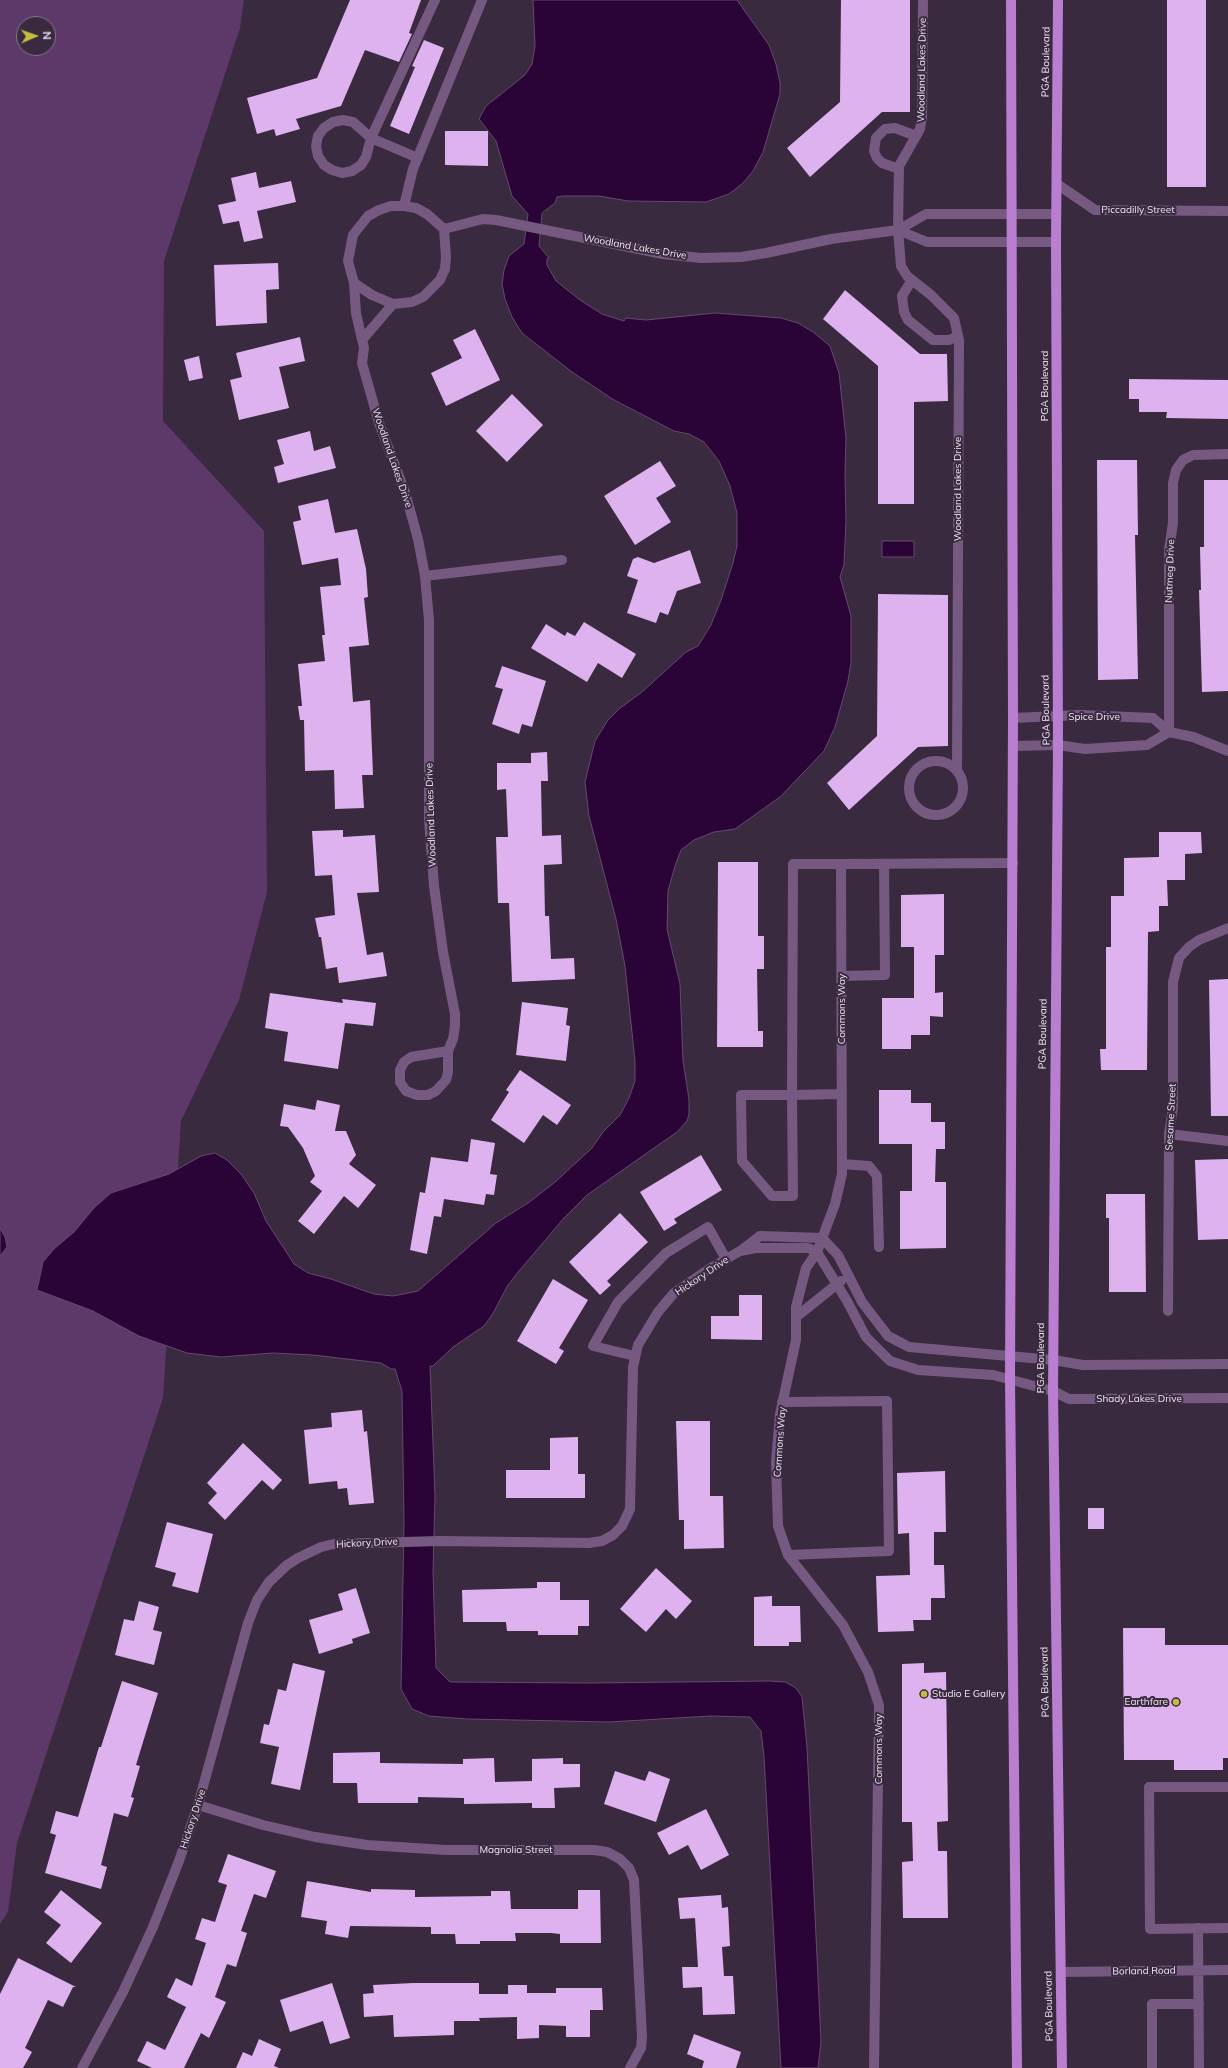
<!DOCTYPE html>
<style>
body{margin:0}
#map{position:relative;width:1228px;height:2068px;overflow:hidden;background:#392a3f;font-family:Mulish,sans-serif}
canvas{display:block}
.north{position:absolute;left:16px;top:16px;width:40px;height:40px;box-sizing:border-box;background:#392a3f;border:1px solid #827687;border-radius:50%;rotate:88deg;font-size:11px;font-weight:700;line-height:16px;text-align:center;color:#f0e7f4}
.north::after{content:'';display:block;margin:auto;width:14px;height:18px;background:#c3bd3e;clip-path:polygon(50% 0,100% 100%,50% 72%,0 100%)}
</style>
<div id="map">
<canvas width="1228" height="2068"></canvas>
<div class="north">N</div>
</div>
<script>
const ctx = document.querySelector('canvas').getContext('2d');
ctx.lineJoin = 'round';
function paint(path, color) { ctx.fillStyle = color; ctx.fill(path, 'evenodd'); }
const toPath = rows => new Path2D(rows.map(r => 'M' + r).join(''));
function trace(path, color, width, dash) { ctx.strokeStyle = color; ctx.lineWidth = width; ctx.lineCap = dash ? 'butt' : 'round'; ctx.setLineDash(dash || []); ctx.stroke(path); }
function label(font, color, halo, rows, align = 'center') {
  ctx.font = font + ' Mulish,sans-serif'; ctx.lineWidth = 4; ctx.setLineDash([]); ctx.textBaseline = 'middle'; ctx.strokeStyle = halo; ctx.fillStyle = color; for (const [text, x, y, turn = 0] of rows) {
    ctx.save(); ctx.translate(x, y); ctx.rotate((+turn || 0) * Math.PI / 180); ctx.textAlign = isNaN(turn) ? turn : align; if (halo) ctx.strokeText(text, 0, 0); ctx.fillText(text, 0, 0); ctx.restore();
  }
}
paint(toPath([
 [0,0,244,0,240,28,164,261,163,421,264,531,267,892,239,1000,181,1121,163,1398,17,1843,8,1912,0,1924],
 [24,24,48,24,48,48,24,48]
]), '#5d396a');
const water = toPath([
 [533,0,737,0,769,45,776,64,780,83,780,94,763,152,753,171,743,183,729,194,706,202,628,201,599,196,563,196,557,197,555,203,542,213,539,246,549,258,547,259,547,265,556,281,580,300,602,314,624,321,626,318,646,320,715,313,781,318,798,323,813,332,830,346,839,373,846,438,845,474,846,521,844,564,840,577,851,616,851,662,848,681,835,727,824,751,780,797,735,829,714,832,694,840,681,850,675,866,668,891,667,929,680,984,683,1061,689,1099,689,1114,687,1121,677,1132,587,1195,564,1218,519,1271,508,1285,492,1315,484,1326,453,1347,433,1366,430,1366,435,1496,433,1571,436,1668,450,1682,589,1683,770,1681,785,1682,796,1688,802,1697,807,1747,821,2041,818,2068,781,2068,764,1756,761,1731,750,1717,711,1716,609,1722,467,1719,429,1716,412,1709,401,1689,404,1522,402,1391,395,1369,391,1369,381,1363,313,1355,273,1353,221,1357,187,1353,139,1336,93,1311,37,1290,43,1262,54,1249,74,1232,94,1208,111,1193,169,1174,201,1156,215,1153,227,1160,241,1174,254,1193,266,1221,294,1264,308,1273,331,1279,374,1294,393,1296,418,1291,496,1223,528,1203,554,1183,592,1148,603,1132,620,1115,629,1098,635,1081,635,1061,625,966,616,919,589,816,585,782,595,741,608,720,619,709,642,692,686,652,698,646,711,625,721,600,733,563,737,546,737,513,730,486,719,461,704,442,689,434,674,431,614,400,572,372,522,333,512,317,505,299,502,284,504,270,509,256,524,244,528,214,512,196,496,141,479,119,486,106,525,75,532,64,535,46,533,0],
 [882,541,914,541,914,557,882,557,882,541],
 [0,1228,5,1237,7,1247,0,1256,0,1228]
]);
paint(water, '#2b0437');
trace(water, '#664870', 1);
paint(toPath([
 [350,0,421,0,409,33,412,34,399,62,365,50,341,106,296,119,300,129,276,136,274,129,257,134,247,98,317,78],
 [841,0,910,0,910,112,882,112,810,177,787,148,840,102],
 [1167,0,1206,0,1206,187,1167,187],
 [424,40,444,48,409,134,390,126,415,67,412,66],
 [445,131,488,131,488,166,445,165],
 [256,172,259,188,291,181,296,202,257,211,263,238,244,242,239,221,223,224,218,205,236,201,231,178],
 [278,263,279,289,266,290,267,323,216,326,214,265],
 [845,290,920,354,947,354,948,401,914,402,914,504,878,504,878,366,823,319],
 [475,329,500,380,446,406,431,373,462,358,453,340],
 [300,337,305,361,279,367,289,408,239,420,230,380,242,377,236,353],
 [199,356,203,378,189,381,184,360],
 [1129,379,1228,380,1228,419,1166,418,1167,412,1139,412,1139,399,1129,399],
 [512,394,543,425,507,462,476,431],
 [310,431,314,451,330,446,336,468,278,483,274,467,284,464,277,440],
 [1097,460,1137,460,1138,535,1135,535,1138,679,1098,680],
 [660,461,676,486,656,498,671,522,635,545,604,496],
 [1204,480,1228,480,1228,691,1202,692,1199,590,1201,590,1200,547,1204,547],
 [328,499,335,533,357,529,366,569,368,597,364,598,369,645,349,647,353,702,370,700,373,775,362,775,364,808,335,809,334,770,305,771,304,720,300,720,298,706,302,706,298,664,325,661,322,635,325,635,320,587,341,585,338,558,302,565,293,522,301,520,298,506],
 [690,550,701,583,677,591,668,615,660,612,656,623,627,613,638,580,627,576,633,559,638,557,654,563],
 [878,594,948,595,948,746,918,747,849,810,827,783,877,736],
 [584,622,636,654,622,678,598,663,587,682,531,648,546,624,565,636,567,632,575,636],
 [502,666,546,681,532,727,522,724,519,734,492,724,503,689,495,687],
 [547,752,548,781,541,781,542,836,561,835,562,864,544,865,545,916,549,916,551,959,574,958,575,979,512,982,509,903,498,903,496,837,508,837,506,789,497,790,497,763,531,763,531,753],
 [343,830,343,837,375,835,379,892,357,893,367,955,383,952,387,976,339,983,337,967,326,969,321,937,319,937,315,918,335,915,332,875,315,876,312,831],
 [1159,832,1201,832,1202,853,1185,854,1185,880,1167,880,1168,906,1159,906,1159,931,1148,932,1147,1070,1101,1070,1100,1049,1106,1049,1106,947,1111,947,1111,896,1124,896,1124,858,1159,857],
 [718,862,758,862,758,936,764,936,764,969,757,969,758,1031,763,1031,763,1047,717,1047],
 [944,894,944,955,935,955,935,993,943,992,943,1017,930,1016,930,1035,911,1035,911,1049,882,1049,882,998,914,998,914,947,901,947,901,895],
 [1228,979,1228,1116,1211,1116,1209,980],
 [270,993,343,1003,342,999,376,1003,373,1026,345,1023,338,1069,284,1061,288,1032,265,1028],
 [522,1002,568,1008,566,1025,570,1026,566,1061,516,1055],
 [520,1070,571,1105,557,1125,543,1115,524,1143,491,1120,509,1092,506,1090],
 [879,1090,911,1090,911,1103,931,1103,931,1122,945,1122,945,1149,936,1149,935,1182,946,1182,946,1248,900,1249,900,1191,912,1191,912,1144,879,1144],
 [317,1100,340,1105,335,1131,346,1131,356,1155,349,1164,376,1185,358,1208,344,1196,314,1234,298,1221,322,1191,310,1182,315,1176,303,1148,288,1127,280,1126,284,1104,315,1110],
 [471,1139,495,1143,490,1174,497,1175,494,1195,486,1194,484,1205,444,1199,441,1217,434,1216,427,1254,410,1250,420,1192,425,1193,431,1157,468,1162],
 [701,1155,722,1190,674,1219,677,1223,664,1231,640,1192],
 [1228,1159,1228,1239,1198,1240,1195,1160],
 [1106,1194,1145,1194,1146,1292,1109,1292,1109,1218,1106,1218],
 [620,1213,648,1242,607,1281,611,1285,600,1295,569,1262],
 [553,1279,588,1300,559,1348,564,1351,556,1364,517,1341],
 [739,1295,762,1295,762,1340,711,1339,711,1316,739,1316],
 [362,1410,364,1432,367,1431,374,1503,349,1505,347,1488,338,1489,337,1481,309,1484,304,1430,332,1427,331,1413],
 [676,1421,710,1421,710,1496,723,1496,724,1548,684,1549,684,1520,679,1520],
 [578,1437,578,1474,585,1474,585,1498,506,1498,506,1470,550,1470,550,1438],
 [243,1443,282,1480,273,1490,262,1480,225,1520,208,1503,217,1493,207,1483],
 [945,1471,946,1532,934,1532,934,1565,944,1565,945,1598,931,1598,931,1620,913,1620,914,1631,878,1632,876,1576,910,1575,909,1533,898,1534,897,1473],
 [1088,1508,1104,1508,1104,1529,1088,1529],
 [167,1522,213,1534,198,1593,172,1586,176,1573,155,1567],
 [656,1568,692,1601,676,1619,666,1609,646,1632,620,1609],
 [537,1582,560,1582,560,1600,589,1600,589,1626,578,1626,578,1635,538,1635,538,1631,507,1631,506,1622,463,1622,462,1590,537,1588],
 [356,1588,370,1633,352,1639,353,1643,319,1654,309,1620,343,1610,338,1594],
 [772,1596,772,1606,800,1606,801,1642,789,1642,789,1646,754,1646,754,1597],
 [139,1601,159,1607,153,1630,162,1632,154,1665,115,1655,124,1619,134,1621],
 [1123,1628,1165,1628,1165,1645,1228,1645,1228,1758,1223,1758,1223,1770,1174,1770,1174,1760,1124,1760],
 [293,1663,325,1671,300,1790,271,1784,279,1747,260,1743,264,1724,269,1725,278,1689,286,1691],
 [924,1663,924,1673,946,1672,948,1821,937,1822,938,1851,947,1851,948,1918,903,1918,902,1862,913,1861,912,1822,902,1822,902,1664],
 [122,1681,158,1693,136,1765,140,1766,131,1797,134,1798,128,1817,114,1813,101,1865,107,1867,101,1889,45,1873,56,1835,50,1833,56,1811,78,1817,99,1747,101,1747],
 [380,1752,380,1763,463,1764,463,1759,494,1758,495,1782,532,1781,532,1759,563,1758,563,1764,580,1764,580,1787,554,1788,555,1808,532,1808,532,1803,464,1804,464,1798,418,1797,418,1803,358,1803,357,1783,333,1783,333,1753],
 [615,1771,645,1781,649,1771,670,1779,656,1822,604,1804],
 [706,1809,729,1855,701,1870,688,1845,669,1855,657,1833],
 [228,1854,276,1871,266,1898,254,1894,241,1931,247,1933,236,1967,227,1964,215,1997,226,2002,209,2038,201,2033,184,2068,152,2068,137,2061,147,2041,165,2050,186,2007,167,1997,176,1978,192,1986,206,1943,195,1939,202,1918,215,1922,227,1885,218,1882],
 [307,1881,371,1892,371,1889,415,1890,415,1897,491,1896,491,1891,510,1891,511,1909,578,1909,578,1890,600,1890,601,1943,560,1943,560,1934,551,1933,515,1933,516,1941,480,1941,480,1944,456,1944,455,1934,431,1934,431,1927,350,1926,348,1938,325,1934,327,1921,301,1917],
 [61,1890,102,1923,71,1963,46,1943,61,1925,44,1912],
 [721,1895,722,1908,728,1907,730,1946,722,1947,724,1976,733,1976,735,2014,703,2015,702,1987,683,1988,682,1967,698,1967,695,1918,680,1919,678,1898],
 [18,1958,76,1987,73,1987,63,2007,48,2000,25,2048,32,2052,23,2068,0,2068,0,1994],
 [332,1983,350,2038,330,2044,323,2021,290,2032,280,2000],
 [413,1983,479,1983,479,1994,508,1994,508,1985,527,1985,527,1993,556,1993,556,1988,602,1988,603,2010,590,2010,590,2037,566,2037,566,2026,539,2025,539,2038,517,2039,517,2017,479,2018,480,2021,454,2021,454,2035,394,2037,393,2015,364,2017,363,1994,374,1993,373,1985],
 [694,2034,741,2052,736,2068,702,2068,704,2061,687,2054],
 [259,2039,281,2049,274,2066,279,2068,236,2068,243,2052,252,2056]
]), '#deb2ef');
trace(toPath([
 [923,0,922,117,920,129,899,166,898,230,901,266,907,276,931,295,954,318,959,340,957,770],
 [343,120,353,122,371,138,366,157,361,165,352,171,342,173,332,170,324,165,318,156,316,146,318,136,324,128,333,122,343,120],
 [418,158,371,138,435,0],
 [899,169,882,163,877,158,874,151,876,138,885,129,895,128,916,136],
 [1057,184,1095,210,1228,211],
 [404,206,413,169,482,0],
 [444,229,483,219,496,220,663,254,701,258,741,257,766,253,831,239,898,230,926,214,1056,214],
 [898,230,927,242,1056,242],
 [912,280,902,296,904,312,908,320,933,340,949,340,958,336],
 [354,283,372,295,393,304,412,302,423,297,440,280,445,269,446,257,444,229,427,214,416,208,404,206,391,206,379,210,368,216,353,235,348,261,354,283,356,313,364,348,362,363,379,423,405,492,418,539,425,576,429,620,429,820,434,886,443,952,455,1014,455,1026,453,1039,448,1051,448,1072,446,1080,436,1091,428,1095,417,1095,406,1091,400,1082,400,1070,404,1062,411,1057,448,1051],
 [362,340,393,304],
 [425,576,562,560],
 [1013,718,1081,715,1153,718,1169,732,1193,737,1228,751],
 [1169,732,1169,550,1173,523,1173,483,1176,470,1183,460,1193,455,1228,454],
 [1013,746,1058,745,1085,749,1147,745,1169,732],
 '909 788a27 27 0 1 1 54 0a27 27 0 1 1-54 0Z',
 [841,864,793,864,792,1095,793,1196,772,1196,742,1161,741,1095,792,1095,842,1094],
 [842,976,885,975,884,864],
 [1169,1134,1228,1141],
 [842,1164,869,1166,877,1176,879,1247],
 [743,1249,760,1236,822,1238,838,1255,862,1302,888,1336,909,1347,1053,1360,1083,1365,1228,1364],
 [1168,1311,1169,1134,1173,1107,1173,982,1179,958,1189,947,1199,940,1228,928],
 [796,1317,841,1281],
 [635,1356,593,1346,618,1302,666,1253,708,1227,726,1259],
 [782,1402,887,1401,889,1551,788,1555],
 [1228,1787,1149,1787,1150,1929,1228,1928],
 [198,1805,263,1825,315,1837,367,1845,446,1850,594,1850,607,1852,620,1859,629,1868,634,1880,642,2037,641,2048,630,2068],
 [1198,1928,1199,2068],
 [1061,1972,1228,1970],
 [82,2068,123,1992,153,1927,179,1861,198,1805,248,1623,257,1600,269,1582,287,1565,298,1558,321,1547,334,1544,439,1541,589,1543,602,1541,613,1535,622,1526,630,1509,633,1367,638,1345,658,1312,674,1293,709,1269,740,1251,756,1248,808,1248,817,1252,847,1301,866,1337,890,1361,918,1370,993,1375,1053,1391,1069,1399,1228,1398],
 [874,2068,879,1705,868,1672,843,1625,788,1555,778,1526,776,1462,780,1414,796,1340,796,1307,806,1268,817,1252,835,1204,842,1174,841,864,1013,863],
 [1152,2068,1152,2004,1199,2004]
]), '#765981', 10);
trace(toPath([
 [1011,0,1013,718,1010,1378,1017,2068],
 [1058,0,1056,242,1058,745,1053,1391,1062,2068]
]), '#ba7ed0', 10);
for (const [x, y, r, color] of [
 [924,1694,4,"#c3bd3e"],
 [1176,1702,4,"#c3bd3e"]
]) { const dot = new Path2D(); dot.arc(x, y, r, 0, 2 * Math.PI); ctx.fillStyle = color; ctx.fill(dot); trace(dot, '#392a3f', 1.5); }
label('10px', '#f0e7f4', '#392a3f', [
 ["PGA Boulevard",1046,62,-89],
 ["Woodland Lakes Drive",922,70,-89],
 ["Piccadilly Street",1138,210],
 ["Woodland Lakes Drive",635,247,10],
 ["PGA Boulevard",1045,386,-90],
 ["Woodland Lakes Drive",392,458,71],
 ["Woodland Lakes Drive",958,489,-90],
 ["Nutmeg Drive",1170,571,-88],
 ["PGA Boulevard",1046,710,-91],
 ["Spice Drive",1094,717],
 ["Woodland Lakes Drive",431,815,-92],
 ["Commons Way",842,1009,-90],
 ["PGA Boulevard",1043,1034,-89],
 ["Sesame Street",1171,1117,-87],
 ["Hickory Drive",702,1276,-34],
 ["PGA Boulevard",1041,1358,-90],
 ["Shady Lakes Drive",1139,1399],
 ["Commons Way",780,1442,-86],
 ["Hickory Drive",367,1543,-3],
 ["PGA Boulevard",1045,1682,-91],
 ["Commons Way",879,1749,-90],
 ["Hickory Drive",193,1819,-72],
 ["Magnolia Street",516,1850],
 ["Borland Road",1144,1971,-1],
 ["PGA Boulevard",1049,2006,-91]
]);
label('10px', '#f0e7f4', '#392a3f', [
 ["Studio E Gallery",932,1694],
 ["Earthfare",1168,1702,"right"]
], 'left');
</script>
